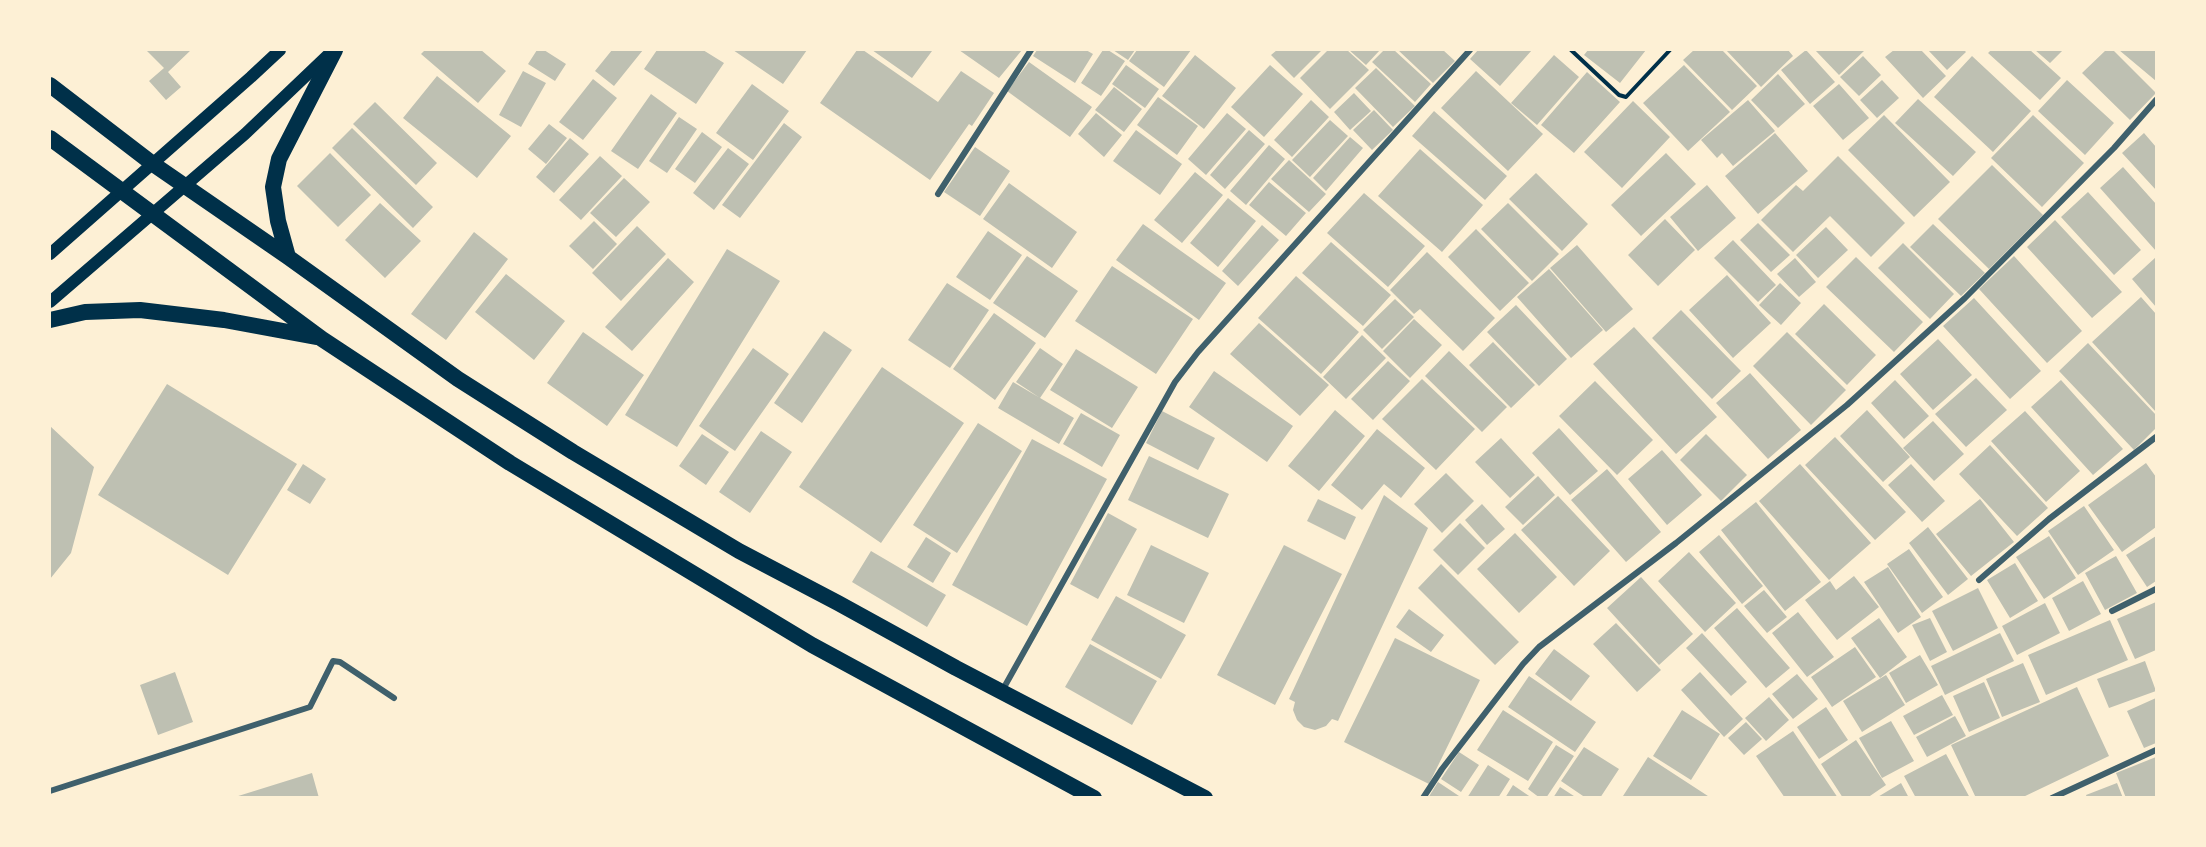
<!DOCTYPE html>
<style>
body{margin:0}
#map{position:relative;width:2206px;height:847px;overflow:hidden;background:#fdf0d5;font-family:"IBM Plex Sans",sans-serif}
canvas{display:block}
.frame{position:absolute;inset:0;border:51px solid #fdf0d5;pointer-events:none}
</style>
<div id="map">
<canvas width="2206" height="847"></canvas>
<div class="frame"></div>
</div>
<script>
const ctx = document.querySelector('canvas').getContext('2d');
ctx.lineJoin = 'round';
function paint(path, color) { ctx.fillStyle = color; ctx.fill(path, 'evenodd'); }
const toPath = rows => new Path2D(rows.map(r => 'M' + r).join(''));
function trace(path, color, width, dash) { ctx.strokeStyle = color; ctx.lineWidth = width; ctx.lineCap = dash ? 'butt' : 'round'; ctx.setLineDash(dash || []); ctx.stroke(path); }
paint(toPath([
 [146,50,191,50,168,72,181,87,166,100,149,81,164,68],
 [425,50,481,50,506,71,478,103,421,54],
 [537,50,544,50,566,64,555,81,528,64],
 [612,50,643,50,614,86,595,71],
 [657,50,703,50,724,63,696,104,644,69],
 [733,50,807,50,783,84],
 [857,50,863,50,938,102,961,71,994,93,972,126,969,124,930,180,820,103],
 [872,50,930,50,932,51,912,78],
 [959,50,1022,50,999,78],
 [1037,50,1086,50,1093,54,1075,83,1033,56],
 [1103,50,1108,50,1125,61,1101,96,1081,83],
 [1113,50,1135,50,1128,60],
 [1137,50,1191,50,1164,87,1129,61],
 [1277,50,1322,50,1294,78,1271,55],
 [1328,50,1347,50,1369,70,1330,109,1300,78],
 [1349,50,1380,50,1366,65],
 [1384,50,1394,50,1431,84,1415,102,1372,62],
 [1398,50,1443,50,1455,61,1433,83],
 [1478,50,1532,50,1500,86,1470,59],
 [1588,50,1646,50,1620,83,1584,55],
 [1694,50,1722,50,1757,86,1732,110,1683,60],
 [1726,50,1788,50,1793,56,1761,87],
 [1806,50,1835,82,1810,104,1781,70],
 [1815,50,1862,50,1864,51,1839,75],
 [1894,50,1921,50,1946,76,1923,98,1885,57],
 [1928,50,1964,50,1966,52,1947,70],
 [1991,50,2030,50,2061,78,2040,100,1988,53],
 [2035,50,2063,50,2050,63],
 [2106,50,2113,50,2156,93,2130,120,2082,73],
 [2119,50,2156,50,2156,81],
 [1195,55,1236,88,1204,129,1162,96],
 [1554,55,1579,77,1537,125,1511,103],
 [1863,56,1881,75,1859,96,1840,77],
 [1972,56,2031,111,1993,152,1934,97],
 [1029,62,1092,107,1070,137,1007,91],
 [1126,65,1159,89,1145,108,1112,84],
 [1270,65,1303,94,1264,137,1231,107],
 [1684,65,1730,112,1688,151,1643,103],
 [1376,68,1415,106,1393,127,1355,88],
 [523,71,546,83,521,127,499,115],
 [1476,71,1543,134,1508,171,1441,108],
 [1587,72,1620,102,1574,153,1541,125],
 [1778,74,1805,104,1778,128,1751,100],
 [437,76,511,136,477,178,403,118],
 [593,79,617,98,583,140,559,122],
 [1882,80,1899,98,1877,118,1860,100],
 [2067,80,2114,123,2085,155,2038,111],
 [752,84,789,111,753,160,716,133],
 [1839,84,1869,118,1843,140,1813,106],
 [1114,87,1142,109,1124,132,1095,110],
 [1354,93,1371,111,1350,130,1334,112],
 [651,94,677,113,638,169,611,151],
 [1158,97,1198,126,1177,155,1137,125],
 [1918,99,1976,152,1953,176,1895,123],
 [1311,100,1329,117,1292,157,1274,140],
 [1748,100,1775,131,1733,166,1722,153,1717,158,1701,140],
 [1633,101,1670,137,1622,188,1584,152],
 [375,102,437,163,416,185,353,124],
 [1374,110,1393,130,1372,150,1353,130],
 [1434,111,1507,176,1485,200,1412,136],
 [1096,113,1122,135,1104,157,1078,134],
 [1227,113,1246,129,1206,175,1188,159],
 [1884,115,1950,182,1914,217,1848,150],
 [2033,115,2084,163,2042,207,1991,158],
 [679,117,697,129,667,173,649,161],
 [1330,120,1348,136,1310,177,1292,160],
 [784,123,802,137,740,218,722,205],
 [549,124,567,138,546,164,528,149],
 [352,128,433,207,413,228,332,148],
 [1136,130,1182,164,1160,195,1113,161],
 [1249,130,1265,144,1225,189,1210,175],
 [702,132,722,147,695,183,675,169],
 [1775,133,1808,171,1758,214,1725,176],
 [2144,133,2156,147,2156,190,2122,153],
 [1350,137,1363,148,1326,191,1313,178],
 [570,138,589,154,554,193,536,177],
 [1269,145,1285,159,1246,205,1230,191],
 [975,147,1010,171,980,216,944,192],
 [728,148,749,164,714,210,693,193],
 [1420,149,1483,205,1442,252,1378,196],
 [330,153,371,195,338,227,297,186],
 [1666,153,1696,184,1641,236,1611,205],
 [600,156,622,176,581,220,559,200],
 [1838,156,1905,223,1871,257,1830,216,1793,252,1761,220,1796,185,1803,191],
 [1289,160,1326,194,1309,212,1271,179],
 [1992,165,2043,215,1989,269,1938,219],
 [2123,167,2156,204,2156,251,2100,188],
 [1195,172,1223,195,1182,243,1154,220],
 [1536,173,1588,224,1562,251,1509,199],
 [624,178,650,202,616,237,590,213],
 [1269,182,1306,213,1286,236,1249,205],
 [1009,183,1077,232,1052,268,983,219],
 [1707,185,1736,218,1698,251,1670,217],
 [2088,192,2141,250,2114,275,2061,217],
 [1364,193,1425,246,1388,287,1327,233],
 [1228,198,1256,221,1218,267,1190,243],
 [380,203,421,241,385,278,345,240],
 [1508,203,1559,254,1532,281,1481,229],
 [1665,219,1695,250,1658,286,1628,255],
 [2055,220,2122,292,2092,318,2027,247],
 [594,221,617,244,593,269,569,246],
 [1758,223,1790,255,1771,272,1740,240],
 [1143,224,1226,283,1199,320,1116,260],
 [1933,224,1985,273,1961,296,1910,247],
 [1262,225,1279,240,1238,286,1222,271],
 [637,226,666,254,621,301,592,273],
 [1826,227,1848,250,1818,278,1796,255],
 [1476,229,1529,283,1500,311,1448,257],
 [988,231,1022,255,990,300,956,277],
 [474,232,508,259,446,340,411,314],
 [1733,240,1776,285,1758,302,1714,258],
 [1331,242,1391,295,1363,326,1302,273],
 [1903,243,1954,294,1930,319,1878,268],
 [1577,245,1633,309,1606,332,1550,268],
 [727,249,780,281,677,447,625,415],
 [1427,252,1495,318,1463,351,1420,309,1414,314,1390,290],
 [1027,256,1078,291,1045,338,993,303],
 [2014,256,2082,331,2047,363,1979,289],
 [1856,257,1923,322,1894,352,1826,287],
 [2156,257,2156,307,2132,279],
 [668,258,694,282,632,351,605,327],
 [1795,258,1816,282,1799,297,1777,274],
 [1112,266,1193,319,1156,374,1075,321],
 [1549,269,1603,330,1571,358,1517,297],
 [506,274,565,321,534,360,475,312],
 [1727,275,1771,323,1733,358,1689,310],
 [1296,276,1359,332,1321,374,1258,318],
 [947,283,989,310,950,368,908,340],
 [1780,283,1801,303,1781,325,1759,305],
 [2141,297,2156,314,2156,412,2092,342],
 [1974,298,2041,371,2010,399,1943,326],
 [1395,299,1414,317,1382,349,1363,330],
 [1824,304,1876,355,1847,385,1795,334],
 [1516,305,1567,359,1539,386,1487,332],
 [1681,310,1741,371,1712,399,1652,338],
 [994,313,1036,343,995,400,953,369],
 [1414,319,1442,345,1410,378,1383,351],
 [1259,323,1329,385,1300,416,1230,354],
 [1634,327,1717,417,1676,454,1593,364],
 [824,331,852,350,802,423,774,403],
 [583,332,644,375,607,426,547,383],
 [1787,332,1846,390,1811,425,1753,366],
 [1362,335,1386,358,1346,399,1323,377],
 [1938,339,1972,375,1933,410,1900,374],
 [1493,342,1535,385,1511,408,1469,365],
 [2088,343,2156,415,2156,428,2134,450,2059,371],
 [753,348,789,374,735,451,699,426],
 [1040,348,1063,364,1040,398,1016,382],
 [1076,349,1138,387,1112,428,1050,390],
 [1449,351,1507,407,1482,432,1425,376],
 [1388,361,1410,381,1373,420,1351,399],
 [882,367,964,423,881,543,799,487],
 [1214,371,1293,426,1267,462,1189,407],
 [1750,373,1801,430,1768,459,1716,403],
 [1976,378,2007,410,1966,447,1935,414],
 [1422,379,1475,429,1436,470,1382,419],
 [1895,380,1929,416,1904,439,1871,403],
 [2061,380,2123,449,2093,475,2031,407],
 [1595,381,1653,440,1617,475,1559,416],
 [1013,382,1074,418,1059,444,998,408],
 [167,384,297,464,228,575,98,495],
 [1335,410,1365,436,1319,491,1288,466],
 [1867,410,1910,457,1883,482,1840,436],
 [1162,411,1215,438,1198,470,1146,443],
 [2025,411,2080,471,2046,502,1991,441],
 [1081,413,1120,435,1102,467,1063,444],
 [1933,421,1964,454,1934,481,1903,448],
 [978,423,1022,451,957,553,913,525],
 [50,426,94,467,71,553,50,579],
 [1559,428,1598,471,1570,495,1532,453],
 [1377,429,1425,468,1401,498,1384,484,1362,510,1331,485],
 [761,431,792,452,750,513,719,492],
 [702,434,729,452,706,485,679,466],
 [1706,434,1747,475,1721,501,1680,460],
 [1835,437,1906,512,1875,540,1805,465],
 [1501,438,1535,475,1510,498,1475,462],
 [1032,439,1107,479,1027,626,952,585],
 [1990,445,2048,508,2017,536,1959,474],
 [1662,450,1702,495,1667,525,1628,479],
 [1149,456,1229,494,1208,538,1128,500],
 [2146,463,2156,477,2156,527,2122,552,2088,505],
 [303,464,326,479,310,504,287,490],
 [1800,464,1871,543,1829,580,1759,501],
 [1911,464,1945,501,1922,522,1888,485],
 [1607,469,1661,532,1626,562,1571,500],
 [1446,473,1474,501,1442,533,1414,504],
 [1538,476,1555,495,1523,525,1505,507],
 [1384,495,1428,528,1338,721,1332,719,1326,726,1315,730,1304,727,1297,720,1293,710,1295,702,1289,699],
 [1558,496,1610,551,1574,586,1521,530],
 [1318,499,1356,517,1345,540,1307,521],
 [1980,499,2014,542,1971,576,1936,534],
 [1756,502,1821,582,1785,611,1721,530],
 [1482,504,1505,529,1487,545,1465,520],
 [2084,506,2114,550,2078,575,2048,531],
 [1108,513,1137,529,1098,599,1070,584],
 [1460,523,1485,548,1458,575,1433,550],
 [1928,527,1968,579,1948,595,1909,543],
 [1515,533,1557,577,1519,613,1477,569],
 [1719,535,1763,586,1742,604,1699,552],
 [2049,536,2076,578,2044,599,2016,557],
 [2156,536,2156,581,2147,587,2126,555],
 [926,537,951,553,933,583,907,567],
 [1151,545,1209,573,1184,623,1127,595],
 [1284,545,1342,574,1275,705,1217,675],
 [1909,549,1943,597,1922,613,1887,564],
 [871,551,946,595,927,627,852,582],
 [1689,552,1736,603,1705,632,1658,581],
 [2116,556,2137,593,2105,610,2085,573],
 [2015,563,2038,601,2010,618,1987,580],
 [1441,564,1519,642,1495,665,1418,588],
 [1888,567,1921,617,1898,633,1864,582],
 [1854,576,1879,607,1837,640,1805,600,1830,581,1836,590],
 [1641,577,1693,634,1659,665,1607,608],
 [2083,581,2101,614,2069,631,2052,598],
 [1978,588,1998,628,1953,651,1932,611],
 [1764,590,1787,617,1767,633,1744,606],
 [1116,596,1186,635,1161,679,1091,640],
 [2156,602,2156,650,2135,659,2117,619],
 [2045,603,2060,633,2017,655,2002,626],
 [1737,608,1790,668,1766,688,1714,628],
 [1409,609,1444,635,1431,652,1396,627],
 [1798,612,1834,657,1807,677,1772,633],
 [1879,618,1907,657,1880,678,1851,638],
 [1930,618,1947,652,1930,661,1912,625],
 [2110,620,2128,660,2046,695,2028,655],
 [1616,623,1661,670,1637,692,1593,644],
 [1702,633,1747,682,1731,696,1686,648],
 [2000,633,2014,661,1945,695,1931,666],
 [1395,638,1480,680,1429,784,1344,742],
 [1090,644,1157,681,1132,725,1065,687],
 [1855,647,1876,677,1832,707,1811,677],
 [1554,649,1590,676,1571,701,1535,674],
 [1920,655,1938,685,1906,703,1889,673],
 [2145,661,2156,691,2109,708,2097,679],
 [2023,663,2040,702,2002,717,1986,679],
 [175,672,193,722,158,735,140,685],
 [1700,672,1743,719,1724,737,1681,690],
 [1797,674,1818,699,1793,719,1772,694],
 [1886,675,1905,705,1862,732,1843,701],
 [1529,676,1596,722,1575,752,1508,707],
 [1984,682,2000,718,1969,732,1953,696],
 [2077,687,2109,756,2021,798,1976,798,1951,745],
 [1942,695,1953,715,1914,735,1903,716],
 [1769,697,1789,720,1766,741,1745,718],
 [2156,698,2156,743,2144,748,2127,711],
 [1826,707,1848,740,1819,759,1797,727],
 [1503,710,1553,742,1528,781,1477,750],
 [1682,710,1720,734,1691,780,1653,756],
 [1955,716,1966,736,1927,757,1916,737],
 [1891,721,1914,761,1882,778,1859,738],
 [1746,722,1762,739,1744,755,1728,738],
 [1793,731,1838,798,1785,798,1756,756],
 [1856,740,1886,785,1867,798,1843,798,1821,764],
 [1556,745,1574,756,1546,798,1540,798,1528,789],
 [1584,747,1619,769,1600,798,1586,798,1561,781],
 [1459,752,1479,765,1461,792,1441,779],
 [1946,754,1970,798,1916,798,1904,776],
 [1648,757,1711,798,1624,798,1623,796],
 [2156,757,2156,798,2126,798,2116,773],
 [1488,765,1510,779,1498,798,1467,798],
 [312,773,319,798,235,798,235,797],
 [1438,782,1459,796,1458,798,1428,798],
 [1901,783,1909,798,1876,798],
 [2117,783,2123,798,2087,798,2086,795],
 [1513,785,1532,798,1505,798],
 [1560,787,1577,798,1553,798]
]), '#bec0b2');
trace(toPath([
 [1571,50,1619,95,1626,97,1670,50]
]), '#003049', 4);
trace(toPath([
 [938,194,1031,50],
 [1979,580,2049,519,2156,437],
 [2112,611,2156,589],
 [1002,691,1175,382,1198,352,1470,50],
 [50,791,310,707,333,661,340,662,394,698],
 [1423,798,1442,769,1523,664,1539,647,1676,543,1847,405,1965,298,2114,148,2156,100],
 [2052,798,2156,750]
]), '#3f606c', 6);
trace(toPath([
 [50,254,251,77,280,50],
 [50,302,245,134,329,54]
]), '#003049', 12);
trace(toPath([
 [50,85,153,164,288,257,458,379,573,452,739,551,838,603,956,668,1205,798],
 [50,138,322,339,510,463,812,645,1094,798],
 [288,257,278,221,273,187,279,159,335,50],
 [50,320,85,312,140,310,224,320,316,337]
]), '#003049', 16);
</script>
